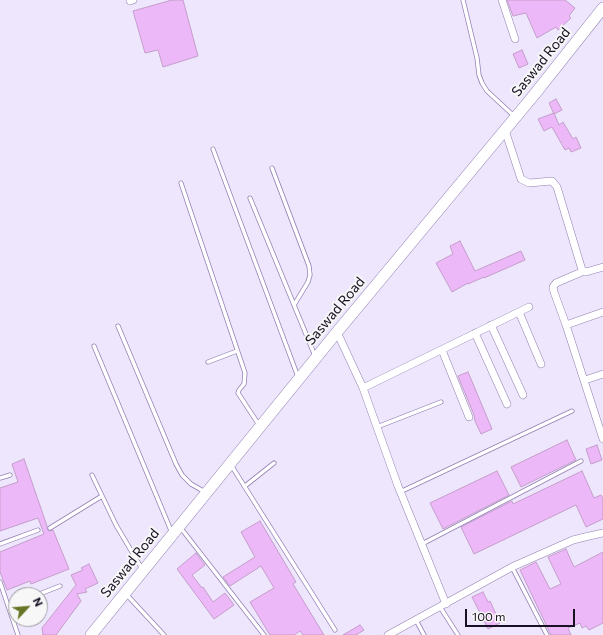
<!DOCTYPE html>
<style>
body{margin:0}
#map{position:relative;width:603px;height:635px;overflow:hidden;background:#ede6fc;font-family:Commissioner,sans-serif}
canvas{display:block}
.north{position:absolute;left:8px;top:587px;width:40px;height:40px;box-sizing:border-box;background:#f7f7f7;border:1px solid #9e9ba2;border-radius:50%;rotate:64deg;font-size:11px;font-weight:700;line-height:16px;text-align:center;color:#181023}
.north::after{content:'';display:block;margin:auto;width:14px;height:18px;background:#657726;clip-path:polygon(50% 0,100% 100%,50% 72%,0 100%)}
.scale{position:absolute;left:465px;top:609px;width:110px;height:18px;box-sizing:border-box;border:2px solid #181023;border-top:0;padding-left:5px;font-size:12px;line-height:14px;white-space:nowrap;color:#181023;-webkit-text-stroke:3px #f7f7f7;paint-order:stroke}
</style>
<div id="map">
<canvas width="603" height="635"></canvas>
<div class="north">N</div>
<div class="scale">100 m</div>
</div>
<script>
const ctx = document.querySelector('canvas').getContext('2d');
ctx.lineJoin = 'round';
function paint(path, color) { ctx.fillStyle = color; ctx.fill(path, 'evenodd'); }
const toPath = rows => new Path2D(rows.map(r => 'M' + r).join(''));
function trace(path, color, width, dash) { ctx.strokeStyle = color; ctx.lineWidth = width; ctx.lineCap = dash ? 'butt' : 'round'; ctx.setLineDash(dash || []); ctx.stroke(path); }
function label(font, color, halo, rows, align = 'center') {
  ctx.font = font + ' Commissioner,sans-serif'; ctx.lineWidth = 4; ctx.setLineDash([]); ctx.textBaseline = 'middle'; ctx.strokeStyle = halo; ctx.fillStyle = color; for (const [text, x, y, turn = 0] of rows) {
    ctx.save(); ctx.translate(x, y); ctx.rotate((+turn || 0) * Math.PI / 180); ctx.textAlign = isNaN(turn) ? turn : align; if (halo) ctx.strokeText(text, 0, 0); ctx.fillText(text, 0, 0); ctx.restore();
  }
}
const building = toPath([
 [172,0,183,0,198,56,163,67,158,50,145,53,133,11,172,0],
 [507,0,565,0,575,8,569,16,571,18,558,30,556,27,537,38,526,13,513,16,507,0],
 [522,50,528,64,519,68,513,54,522,50],
 [556,99,562,110,554,114,549,103,556,99],
 [554,113,559,125,563,122,573,139,576,137,581,148,571,152,569,148,565,150,552,127,544,131,538,119,554,113],
 [460,241,475,271,521,251,525,260,484,278,484,277,468,284,468,283,452,292,436,263,453,254,450,246,460,241],
 [468,372,492,429,481,434,475,421,474,415,458,376,468,372],
 [567,440,576,460,521,487,511,467,567,440],
 [597,445,602,460,591,464,586,449,597,445],
 [24,459,47,526,47,529,49,531,53,530,69,569,31,584,30,581,7,590,0,572,0,552,44,534,38,518,0,531,0,488,18,482,12,464,24,459],
 [497,471,509,495,443,529,430,503,497,471],
 [582,471,594,498,601,495,603,499,603,519,586,527,576,505,474,554,461,527,512,501,513,504,582,471],
 [260,521,296,582,293,584,324,635,303,635,300,631,294,635,270,635,250,602,274,588,261,566,230,586,223,577,255,557,241,532,260,521],
 [566,549,574,567,603,552,603,623,589,630,586,626,582,628,580,623,568,628,571,635,551,635,520,570,536,562,550,589,561,584,548,557,566,549],
 [196,553,205,565,192,575,202,588,203,587,213,602,225,593,234,605,214,619,177,569,196,553],
 [89,564,98,583,85,589,87,592,77,594,81,601,56,635,43,635,42,628,76,585,71,575,83,570,81,568,89,564],
 [483,592,488,602,490,601,500,623,488,629,472,597,483,592],
 [360,625,364,630,356,635,343,635,360,625]
]);
paint(building, '#edb8f7');
trace(building, '#c49dcb', 1);
const service = toPath([
 [463,0,477,58,479,75,482,83,487,91,514,116],
 [213,149,298,377],
 [272,168,309,266,310,275,308,282,294,305],
 [181,183,245,373,244,384,239,390,238,393,259,425],
 [250,198,315,356],
 [118,326,176,464,182,475,191,484,205,492],
 [94,346,172,533],
 [208,362,237,351],
 [377,427,441,402],
 [231,465,335,630],
 [92,475,116,525,142,569],
 [0,478,10,475],
 [245,486,274,463],
 [400,492,572,411],
 [180,527,264,635],
 [50,528,102,496],
 [0,544,38,530],
 [422,544,581,461],
 [512,567,547,635],
 [0,582,18,635],
 [126,594,164,635],
 [37,595,60,586],
 [8,606,16,603],
 [440,607,458,635],
 [416,620,424,635]
]);
const minor = toPath([
 [502,0,515,39],
 [130,1,133,0],
 [505,130,521,179,529,183,552,181,557,187,582,270,586,272,603,267],
 [584,271,556,283,553,287,554,292,566,325,603,439],
 [519,312,541,364],
 [491,325,523,395],
 [566,325,603,312],
 [337,332,363,388,398,486,446,604],
 [475,333,507,404],
 [442,350,469,417],
 [585,380,603,374],
 [363,388,529,307],
 [388,635,512,567,573,540,585,537,603,533]
]);
const trunk = toPath([
 [91,635,337,332,534,95,603,8]
]);
trace(service, '#927fb2', 5);
trace(minor, '#927fb2', 8);
trace(trunk, '#927fb2', 12);
trace(service, '#fff', 3.5);
trace(minor, '#fff', 7);
trace(trunk, '#fff', 11);
label('14px', '#181023', '#f7f7f7', [
 ["Saswad Road",541,62,-51],
 ["Saswad Road",335,311,-50],
 ["Saswad Road",130,563,-51]
]);
</script>
